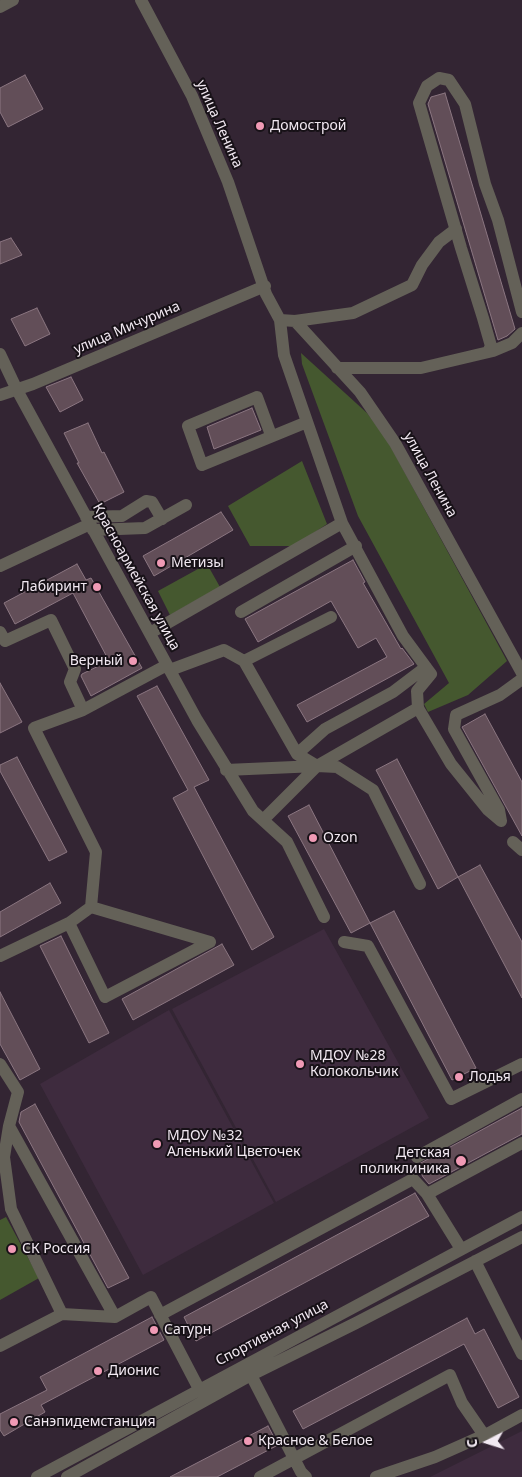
<!DOCTYPE html>
<meta charset="utf-8">
<style>
body{margin:0}
#map{position:relative;width:522px;height:1477px;overflow:hidden;background:#332533;font-family:"Noto Sans",sans-serif}
canvas{display:block}
.north{position:absolute;left:462px;top:1417px;width:50px;height:50px;-webkit-text-stroke:4px #171117;paint-order:stroke;rotate:265deg;font-size:14px;font-weight:700;line-height:20px;text-align:center;color:#f2e9f2}
.north::after{content:'';display:block;margin:auto;width:18px;height:22px;background:#f2e9f2;clip-path:polygon(50% 0,100% 100%,50% 72%,0 100%)}
</style>
<div id="map">
<canvas width="522" height="1477"></canvas>
<div class="north">С</div>
</div>
<script>
const ctx = document.querySelector('canvas').getContext('2d');
ctx.lineJoin = 'round';
function paint(path, color) { ctx.fillStyle = color; ctx.fill(path, 'evenodd'); }
const toPath = rows => new Path2D(rows.map(r => 'M' + r).join(''));
function trace(path, color, width, dash) { ctx.strokeStyle = color; ctx.lineWidth = width; ctx.lineCap = dash ? 'butt' : 'round'; ctx.setLineDash(dash || []); ctx.stroke(path); }
function label(font, color, halo, rows, align = 'center') {
  ctx.font = font + ' "Noto Sans",sans-serif'; ctx.lineWidth = 4; ctx.setLineDash([]); ctx.textBaseline = 'middle'; ctx.strokeStyle = halo; ctx.fillStyle = color; for (const [text, x, y, turn = 0] of rows) {
    ctx.save(); ctx.translate(x, y); ctx.rotate((+turn || 0) * Math.PI / 180); ctx.textAlign = isNaN(turn) ? turn : align; if (halo) ctx.strokeText(text, 0, 0); ctx.fillText(text, 0, 0); ctx.restore();
  }
}
paint(toPath([
 [324,929,429,1118,276,1202,172,1009],
 [169,1010,274,1203,143,1275,40,1084],
 [522,1431,522,1477,430,1477]
]), '#3e2b3e');
paint(toPath([
 [301,353,367,413,386,438,507,661,468,695,428,712,424,704,449,683,358,516,302,364],
 [302,461,327,524,294,546,250,546,228,506],
 [207,564,220,587,170,615,158,591],
 [6,1217,39,1278,0,1300,0,1220]
]), '#45582f');
const building = toPath([
 [25,75,43,109,8,127,0,112,0,88,25,75],
 [445,93,515,329,507,336,498,340,428,104,431,97,445,93],
 [11,238,22,255,0,264,0,242,11,238],
 [37,308,50,334,25,346,11,319,37,308],
 [71,377,83,400,60,412,46,387,71,377],
 [252,408,261,430,214,449,207,427,252,408],
 [88,423,102,453,104,452,124,492,100,504,77,463,79,463,64,433,88,423],
 [221,512,233,530,154,576,143,556,221,512],
 [353,560,365,582,363,583,401,649,402,648,414,664,307,722,297,705,387,657,376,638,358,648,331,601,258,642,245,619,353,560],
 [77,564,86,580,91,578,142,668,91,696,81,676,82,674,109,661,73,593,15,624,4,603,77,564],
 [0,683,22,722,0,733,0,683],
 [157,686,209,780,194,787,274,937,252,950,173,798,188,790,137,696,157,686],
 [485,714,522,782,522,836,462,727,485,714],
 [17,757,67,852,49,861,0,771,0,765,17,757],
 [397,759,458,877,438,889,376,770,397,759],
 [309,805,370,923,351,933,288,816,309,805],
 [480,865,522,942,522,998,458,877,480,865],
 [50,883,61,903,0,937,0,912,50,883],
 [394,911,476,1068,452,1080,370,923,394,911],
 [61,936,109,1033,89,1043,40,946,61,936],
 [222,944,234,965,133,1020,122,999,222,944],
 [0,992,40,1069,20,1080,0,1044,0,992],
 [35,1104,129,1278,108,1288,19,1122,21,1112,35,1104],
 [522,1108,522,1134,429,1184,423,1177,417,1165,522,1108],
 [415,1193,429,1216,196,1341,184,1317,415,1193],
 [152,1317,164,1340,41,1405,45,1412,4,1436,0,1430,0,1414,47,1390,40,1377,152,1317],
 [467,1318,475,1334,484,1329,519,1397,498,1408,464,1344,303,1429,293,1411,467,1318],
 [268,1426,278,1445,217,1477,170,1477,268,1426]
]);
paint(building, '#624e58');
trace(building, '#8b7681', 1);
trace(toPath([
 [141,0,192,96,228,182,266,294,280,320,295,321,360,392,395,443,522,673],
 [0,7,13,0],
 [280,320,284,355,342,523,403,636,431,674,417,691,418,708,451,764,488,810,501,821,499,810,454,729,456,715,500,695,522,679],
 [295,321,353,313,412,285,422,265,439,242,456,229],
 [488,352,491,346,483,318,461,248,419,103,427,86,439,78,449,80,465,104,485,184,498,220,522,312],
 [0,354,17,390,197,720,253,811,287,842,324,917],
 [337,368,421,368,493,351,512,343,522,333],
 [0,395,33,384,265,286],
 [271,435,257,397,188,426,202,465,307,422],
 [86,517,122,516,146,501,152,502,162,519],
 [93,530,145,528,186,505],
 [0,566,90,524],
 [241,612,356,546],
 [0,632,5,641,51,620,75,669,70,682,83,710],
 [150,633,342,523],
 [244,661,331,617],
 [170,670,224,650,244,661,297,754,317,766,418,708],
 [297,754,325,729,393,692,426,667],
 [317,766,337,767,373,790,420,884],
 [226,770,317,766,263,820],
 [513,842,522,850],
 [91,907,210,942],
 [69,923,105,997,210,942],
 [344,942,368,946,451,1099,522,1064],
 [0,956,69,923,91,907,96,852,34,728,83,710,167,665],
 [0,1064,18,1092,9,1126,115,1317,151,1297,199,1389],
 [9,1126,4,1157,11,1209,62,1314],
 [417,1157,522,1099],
 [427,1194,522,1143],
 [475,1261,522,1354],
 [160,1315,413,1179,427,1194,461,1249],
 [0,1346,62,1314,115,1317],
 [251,1375,301,1472,306,1477],
 [37,1477,522,1217],
 [67,1477,251,1375,356,1323,522,1237],
 [260,1477,450,1375,462,1403,484,1435],
 [376,1477,435,1457,489,1433,522,1415]
]), '#646158', 12);
for (const [x, y, r, color] of [
 [260,126,5,"#f09ab5"],
 [161,563,5,"#f09ab5"],
 [97,587,5,"#f09ab5"],
 [133,661,5,"#f09ab5"],
 [313,838,5,"#f09ab5"],
 [300,1064,5,"#f09ab5"],
 [459,1077,5,"#f09ab5"],
 [157,1144,5,"#f09ab5"],
 [461,1161,6,"#f09ab5"],
 [12,1249,5,"#f09ab5"],
 [154,1330,5,"#f09ab5"],
 [98,1371,5,"#f09ab5"],
 [14,1422,5,"#f09ab5"],
 [248,1441,5,"#f09ab5"]
]) { const dot = new Path2D(); dot.arc(x, y, r, 0, 2 * Math.PI); ctx.fillStyle = color; ctx.fill(dot); trace(dot, '#171117', 2); }
label('14px', '#f2e9f2', '#171117', [
 ["улица Ленина",219,124,66],
 ["улица Мичурина",127,328,-23],
 ["улица Ленина",430,475,61],
 ["Красноармейская улица",136,577,61],
 ["Спортивная улица",272,1333,-28]
]);
label('14px', '#f2e9f2', '#171117', [
 ["Домострой",270,126],
 ["Метизы",171,563],
 ["Лабиринт",87,587,"right"],
 ["Верный",123,661,"right"],
 ["Ozon",323,838],
 ["МДОУ №28",310,1056],
 ["Колокольчик",310,1072],
 ["Лодья",469,1077],
 ["МДОУ №32",167,1136],
 ["Аленький Цветочек",167,1152],
 ["Детская",450,1153,"right"],
 ["поликлиника",450,1169,"right"],
 ["СК Россия",22,1249],
 ["Сатурн",164,1330],
 ["Дионис",108,1371],
 ["Санэпидемстанция",24,1422],
 ["Красное & Белое",258,1441]
], 'left');
</script>
